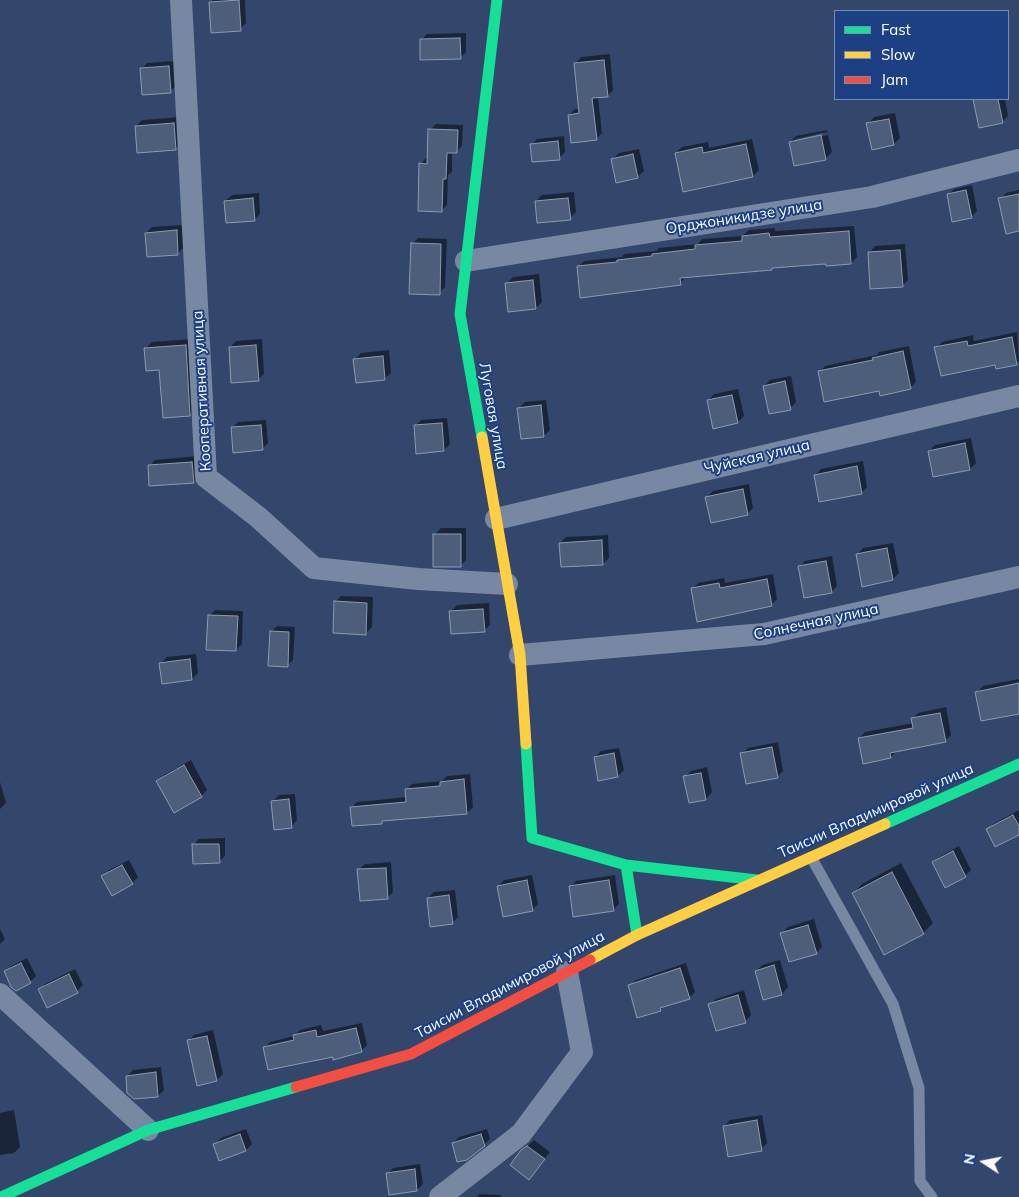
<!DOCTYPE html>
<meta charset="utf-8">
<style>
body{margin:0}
#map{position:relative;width:1019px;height:1197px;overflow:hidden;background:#33476c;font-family:Mulish,sans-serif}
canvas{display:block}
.legend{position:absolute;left:834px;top:10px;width:175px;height:90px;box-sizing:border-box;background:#1c4083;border:1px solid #778cb5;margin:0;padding:6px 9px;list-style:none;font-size:15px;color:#fff}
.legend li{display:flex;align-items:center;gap:10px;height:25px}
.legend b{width:25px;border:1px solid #778cb5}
.north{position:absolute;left:959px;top:1137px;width:50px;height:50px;-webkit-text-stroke:4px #1c4083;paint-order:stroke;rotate:281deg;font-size:14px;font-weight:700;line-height:20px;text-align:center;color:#fff}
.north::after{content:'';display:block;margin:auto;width:18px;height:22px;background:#fff;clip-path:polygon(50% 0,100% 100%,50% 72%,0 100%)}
</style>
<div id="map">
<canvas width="1019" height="1197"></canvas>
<ul class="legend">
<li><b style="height:6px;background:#16e098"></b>Fast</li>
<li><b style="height:6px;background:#ffcf43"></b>Slow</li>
<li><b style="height:6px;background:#f24e42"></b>Jam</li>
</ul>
<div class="north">N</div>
</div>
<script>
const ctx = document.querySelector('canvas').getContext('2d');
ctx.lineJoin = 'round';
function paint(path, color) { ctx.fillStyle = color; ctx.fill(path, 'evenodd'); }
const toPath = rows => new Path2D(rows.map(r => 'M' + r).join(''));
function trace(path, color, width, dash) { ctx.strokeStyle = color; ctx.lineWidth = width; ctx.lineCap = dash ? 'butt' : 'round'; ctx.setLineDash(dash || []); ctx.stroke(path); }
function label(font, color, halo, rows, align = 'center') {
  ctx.font = font + ' Mulish,sans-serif'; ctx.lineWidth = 4; ctx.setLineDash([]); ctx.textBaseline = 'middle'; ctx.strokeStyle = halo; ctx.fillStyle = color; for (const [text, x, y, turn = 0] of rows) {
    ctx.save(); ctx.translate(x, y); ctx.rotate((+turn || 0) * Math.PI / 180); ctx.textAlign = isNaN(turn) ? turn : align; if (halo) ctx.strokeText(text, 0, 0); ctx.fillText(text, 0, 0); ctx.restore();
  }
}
paint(toPath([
 [213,0,245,0,246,23,240,29,210,3],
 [466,33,466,52,460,58,421,40,427,34],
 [610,54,613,90,607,96,598,97,602,133,596,139,569,115,575,109,579,109,575,64,581,57],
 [175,61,177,85,170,91,141,69,147,63],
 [974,99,1005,99,1008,116,1002,122,980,126],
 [895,113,900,138,894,144,868,124,874,117],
 [180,117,181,143,175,149,136,126,142,120],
 [436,124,463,125,462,146,456,152,452,152,452,172,448,175,447,205,441,211,420,164,426,158,428,158,430,130],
 [827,130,832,152,826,158,795,165,790,142,796,136],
 [827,132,828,135,795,142,795,139],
 [564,136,565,152,559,158,531,145,537,139],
 [752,139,759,170,753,176,676,153,682,147,708,142,709,148],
 [639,149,644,171,637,177,613,159,619,153],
 [972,185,977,211,971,217,948,195,954,189],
 [1019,190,1019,230,1000,199,1006,193],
 [574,192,576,212,570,218,536,201,542,195],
 [259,193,260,214,254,220,225,201,232,195],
 [182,225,184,247,178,253,146,233,152,227],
 [854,226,857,257,851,263,827,263,774,267,771,269,686,276,680,284,578,267,584,261,622,257,624,254,656,251,659,248,698,244,702,239,742,236,749,230,775,228,775,231],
 [418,238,447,239,445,287,439,293,412,244],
 [905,244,908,280,902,286,869,253,875,246],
 [539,274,542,302,536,308,507,283,513,277],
 [1017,332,1019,361,1017,363,997,368,996,363,936,348,942,342,973,335,974,341],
 [192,339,195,409,189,415,146,348,152,342],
 [262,339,264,374,258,380,230,347,236,341],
 [909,346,916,382,910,388,880,389,819,372,825,366,877,355,879,352],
 [389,350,391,373,384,379,355,359,361,353],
 [791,376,796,402,790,409,764,386,770,380],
 [738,389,744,416,738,422,708,400,714,394],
 [546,400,550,430,544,436,519,408,525,402],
 [447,418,450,444,444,450,415,426,421,420],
 [266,420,268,443,262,449,232,428,238,422],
 [971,438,976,463,970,469,934,476,929,451,935,445],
 [198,456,200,476,194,482,149,466,155,460],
 [863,461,867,487,861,493,815,475,821,469],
 [749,484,753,508,747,514,707,497,713,491],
 [441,528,466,528,466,560,460,566,435,534],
 [608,535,609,558,603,564,560,543,566,537],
 [893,543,899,573,893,579,857,555,863,548],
 [832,556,837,586,831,592,799,567,805,561],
 [773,574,777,599,771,605,692,589,698,583,724,578,725,583],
 [341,596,373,597,372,627,366,633,335,602],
 [489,603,490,625,484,631,451,611,457,605],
 [215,610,243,611,242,644,236,650,209,616],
 [277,626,295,627,293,660,287,666,271,632],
 [196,654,198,673,192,679,161,663,167,657],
 [1019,679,1019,713,977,692,983,686],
 [946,707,951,735,945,741,897,751,891,757,859,738,865,732,913,723,912,719,918,713],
 [778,742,783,771,777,777,742,754,748,748],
 [619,748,624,770,618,776,595,757,601,751],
 [191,760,207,790,201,796,158,781,164,775],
 [707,767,712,792,706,799,685,777,691,771],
 [470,774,473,807,467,813,384,820,382,822,351,808,357,802,407,797,406,790,412,784,442,781,447,776],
 [0,782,6,803,0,809],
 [295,794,297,820,291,827,273,801,279,795],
 [1019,810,1019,833,987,830,993,824],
 [225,838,225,856,219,862,193,845,199,839],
 [959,846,971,870,965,876,945,886,933,863,939,857],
 [129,860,138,877,132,883,103,876,109,870],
 [391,862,393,892,387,898,358,870,365,864],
 [901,863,933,923,923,933,884,953,853,893,862,884],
 [532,875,538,904,532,910,498,886,504,880],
 [615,875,619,904,613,910,570,887,576,881],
 [455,890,458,917,452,923,428,898,434,892],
 [814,919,822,947,816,953,782,933,788,927],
 [0,929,5,939,0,944],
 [27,958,36,976,30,982,5,972,11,966],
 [780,960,788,987,782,994,764,999,756,971,762,965],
 [686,963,695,992,689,998,665,1005,660,1010,629,986,636,980],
 [75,969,83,985,77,991,48,1007,39,990,45,984],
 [744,990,751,1015,745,1022,710,1005,716,999],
 [362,1023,367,1045,361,1051,334,1055,264,1048,270,1042,294,1036,300,1030,321,1025,323,1031],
 [213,1030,223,1074,217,1080,198,1084,188,1041,194,1035],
 [161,1067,164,1090,158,1096,127,1076,133,1070],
 [14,1110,20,1147,14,1153,0,1155,0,1113],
 [762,1115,767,1143,761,1149,724,1126,730,1120],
 [246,1129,252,1144,246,1150,220,1159,215,1144,221,1138],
 [487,1129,490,1139,484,1145,453,1143,459,1137],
 [534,1140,550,1152,534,1172,522,1151],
 [420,1164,423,1184,417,1190,387,1174,393,1168],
 [479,1194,501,1195,501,1197,477,1197]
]), '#0007');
const building = toPath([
 [239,0,241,31,211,33,209,2,239,0],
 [460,38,461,59,420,60,420,39,460,38],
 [604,60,608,97,592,98,597,140,571,143,568,115,579,113,574,63,604,60],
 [169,66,171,93,142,95,140,68,169,66],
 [973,99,998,99,1003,123,979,128,973,99],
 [889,119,894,145,872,150,866,123,889,119],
 [174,123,176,150,137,153,135,126,174,123],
 [428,129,458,130,457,153,447,153,446,179,443,179,442,212,418,211,419,163,427,164,428,129],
 [821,135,826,160,794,166,789,142,821,135],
 [558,141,560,160,532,162,530,144,558,141],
 [746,144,753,177,683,192,675,153,702,147,703,153,746,144],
 [633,154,638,178,616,183,611,159,633,154],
 [966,190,972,218,952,222,947,194,966,190],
 [1019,194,1019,231,1006,234,998,198,1019,194],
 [253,198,255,221,226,223,224,201,253,198],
 [568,198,571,220,537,223,535,201,568,198],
 [177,230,178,255,147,257,145,233,177,230],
 [849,231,851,264,826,266,825,264,772,268,772,270,680,278,681,285,580,298,577,266,617,262,617,260,652,256,652,254,695,249,695,245,742,241,742,236,769,233,770,237,849,231],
 [411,243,441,244,440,295,409,294,411,243],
 [900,250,903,287,870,289,868,252,900,250],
 [533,280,536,309,508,312,505,283,533,280],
 [1012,337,1017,365,996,369,995,365,941,376,934,347,967,341,968,346,1012,337],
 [186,345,190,416,163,418,159,370,146,371,144,348,186,345],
 [256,345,259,381,231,383,229,347,256,345],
 [903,351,911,389,880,396,879,391,824,402,818,371,873,360,872,358,903,351],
 [383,356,385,380,356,383,353,359,383,356],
 [785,381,791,410,769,414,763,386,785,381],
 [732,395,738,423,713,429,707,400,732,395],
 [541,405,544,437,521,439,517,408,541,405],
 [442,423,444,451,416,454,414,425,442,423],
 [261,425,263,450,233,453,231,427,261,425],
 [965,443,970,470,933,477,928,451,965,443],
 [192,462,194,483,149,486,148,465,192,462],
 [857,466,862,494,819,502,814,475,857,466],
 [743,489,748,515,711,523,705,497,743,489],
 [433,534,461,534,461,567,433,567,433,534],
 [602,540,603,565,561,567,559,543,602,540],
 [887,548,893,580,862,587,856,554,887,548],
 [826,561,832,593,804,598,798,566,826,561],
 [767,579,772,606,697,622,691,588,719,583,720,588,767,579],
 [334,601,367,603,366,635,333,633,334,601],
 [483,609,485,632,451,634,449,611,483,609],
 [208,615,238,616,236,651,206,650,208,615],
 [270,631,289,632,288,667,268,666,270,631],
 [190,659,192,680,162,684,159,663,190,659],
 [1019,683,1019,714,981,721,975,692,1019,683],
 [940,713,946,742,890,753,891,758,863,764,858,738,913,728,911,718,940,713],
 [772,747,778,778,746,784,740,753,772,747],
 [614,753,618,777,598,781,594,757,614,753],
 [184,765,202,797,174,813,156,781,184,765],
 [701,773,706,800,689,803,683,776,701,773],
 [464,779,467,814,382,821,382,824,352,826,350,807,406,802,405,789,440,786,440,782,464,779],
 [289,799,292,828,274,830,271,801,289,799],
 [1013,815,1019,826,1019,835,995,847,986,829,1013,815],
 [192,844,219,844,220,863,193,864,192,844],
 [953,851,966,877,945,888,932,862,953,851],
 [122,865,133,884,112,896,101,876,122,865],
 [386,868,388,899,360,901,357,869,386,868],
 [892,872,924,934,884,955,852,893,892,872],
 [527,880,533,911,503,917,497,886,527,880],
 [609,880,614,911,573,917,569,886,609,880],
 [449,895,453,924,430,927,427,898,449,895],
 [808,925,817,954,789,962,780,933,808,925],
 [21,963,31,983,16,991,11,987,4,971,21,963],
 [774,965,782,995,763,1000,755,971,774,965],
 [680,968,690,999,660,1008,661,1011,637,1018,628,985,680,968],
 [69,974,78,993,47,1008,38,989,69,974],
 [738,995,746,1023,716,1031,708,1004,738,995],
 [356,1028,362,1052,333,1060,333,1057,268,1070,263,1047,294,1040,293,1035,316,1030,317,1037,356,1028],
 [207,1036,217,1081,197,1086,187,1040,207,1036],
 [156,1072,158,1097,134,1099,127,1093,126,1076,156,1072],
 [757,1120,762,1151,728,1157,723,1126,757,1120],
 [240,1134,246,1151,219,1161,213,1144,240,1134],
 [481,1134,485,1146,467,1160,457,1162,452,1143,481,1134],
 [527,1146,545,1159,529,1180,510,1165,521,1150,527,1146],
 [415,1169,417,1191,389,1195,386,1173,415,1169]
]);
paint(building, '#4d5e7b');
trace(building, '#8d9ab0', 1);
trace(toPath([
 [811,857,893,1004,919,1088,920,1181,932,1197]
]), '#7988a2', 11);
trace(toPath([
 [181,0,206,477,258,517,314,568,418,579,507,584],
 [466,261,872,197,1019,160],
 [496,519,1019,396],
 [520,655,764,634,1019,577],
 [0,994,148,1130],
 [440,1197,521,1134,582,1052,567,972]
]), '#7988a2', 22);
trace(toPath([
 [482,437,460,314,497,0],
 [526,744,532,838,626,865,757,880],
 [885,824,1019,764],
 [626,865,637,935],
 [1,1197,148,1130,296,1087]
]), '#16e098', 11);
trace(toPath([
 [482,437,520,655,526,744],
 [590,960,637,935,885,824]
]), '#ffcf43', 11);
trace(toPath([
 [296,1087,411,1054,590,960]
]), '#f24e42', 11);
label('15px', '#fff', '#1c4083', [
 ["Орджоникидзе улица",744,217,-9],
 ["Кооперативная улица",202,391,-93],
 ["Луговая улица",493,416,80],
 ["Чуйская улица",757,457,-13],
 ["Солнечная улица",816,622,-12],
 ["Таисии Владимировой улица",876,811,-24],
 ["Таисии Владимировой улица",510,985,-28]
]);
</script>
